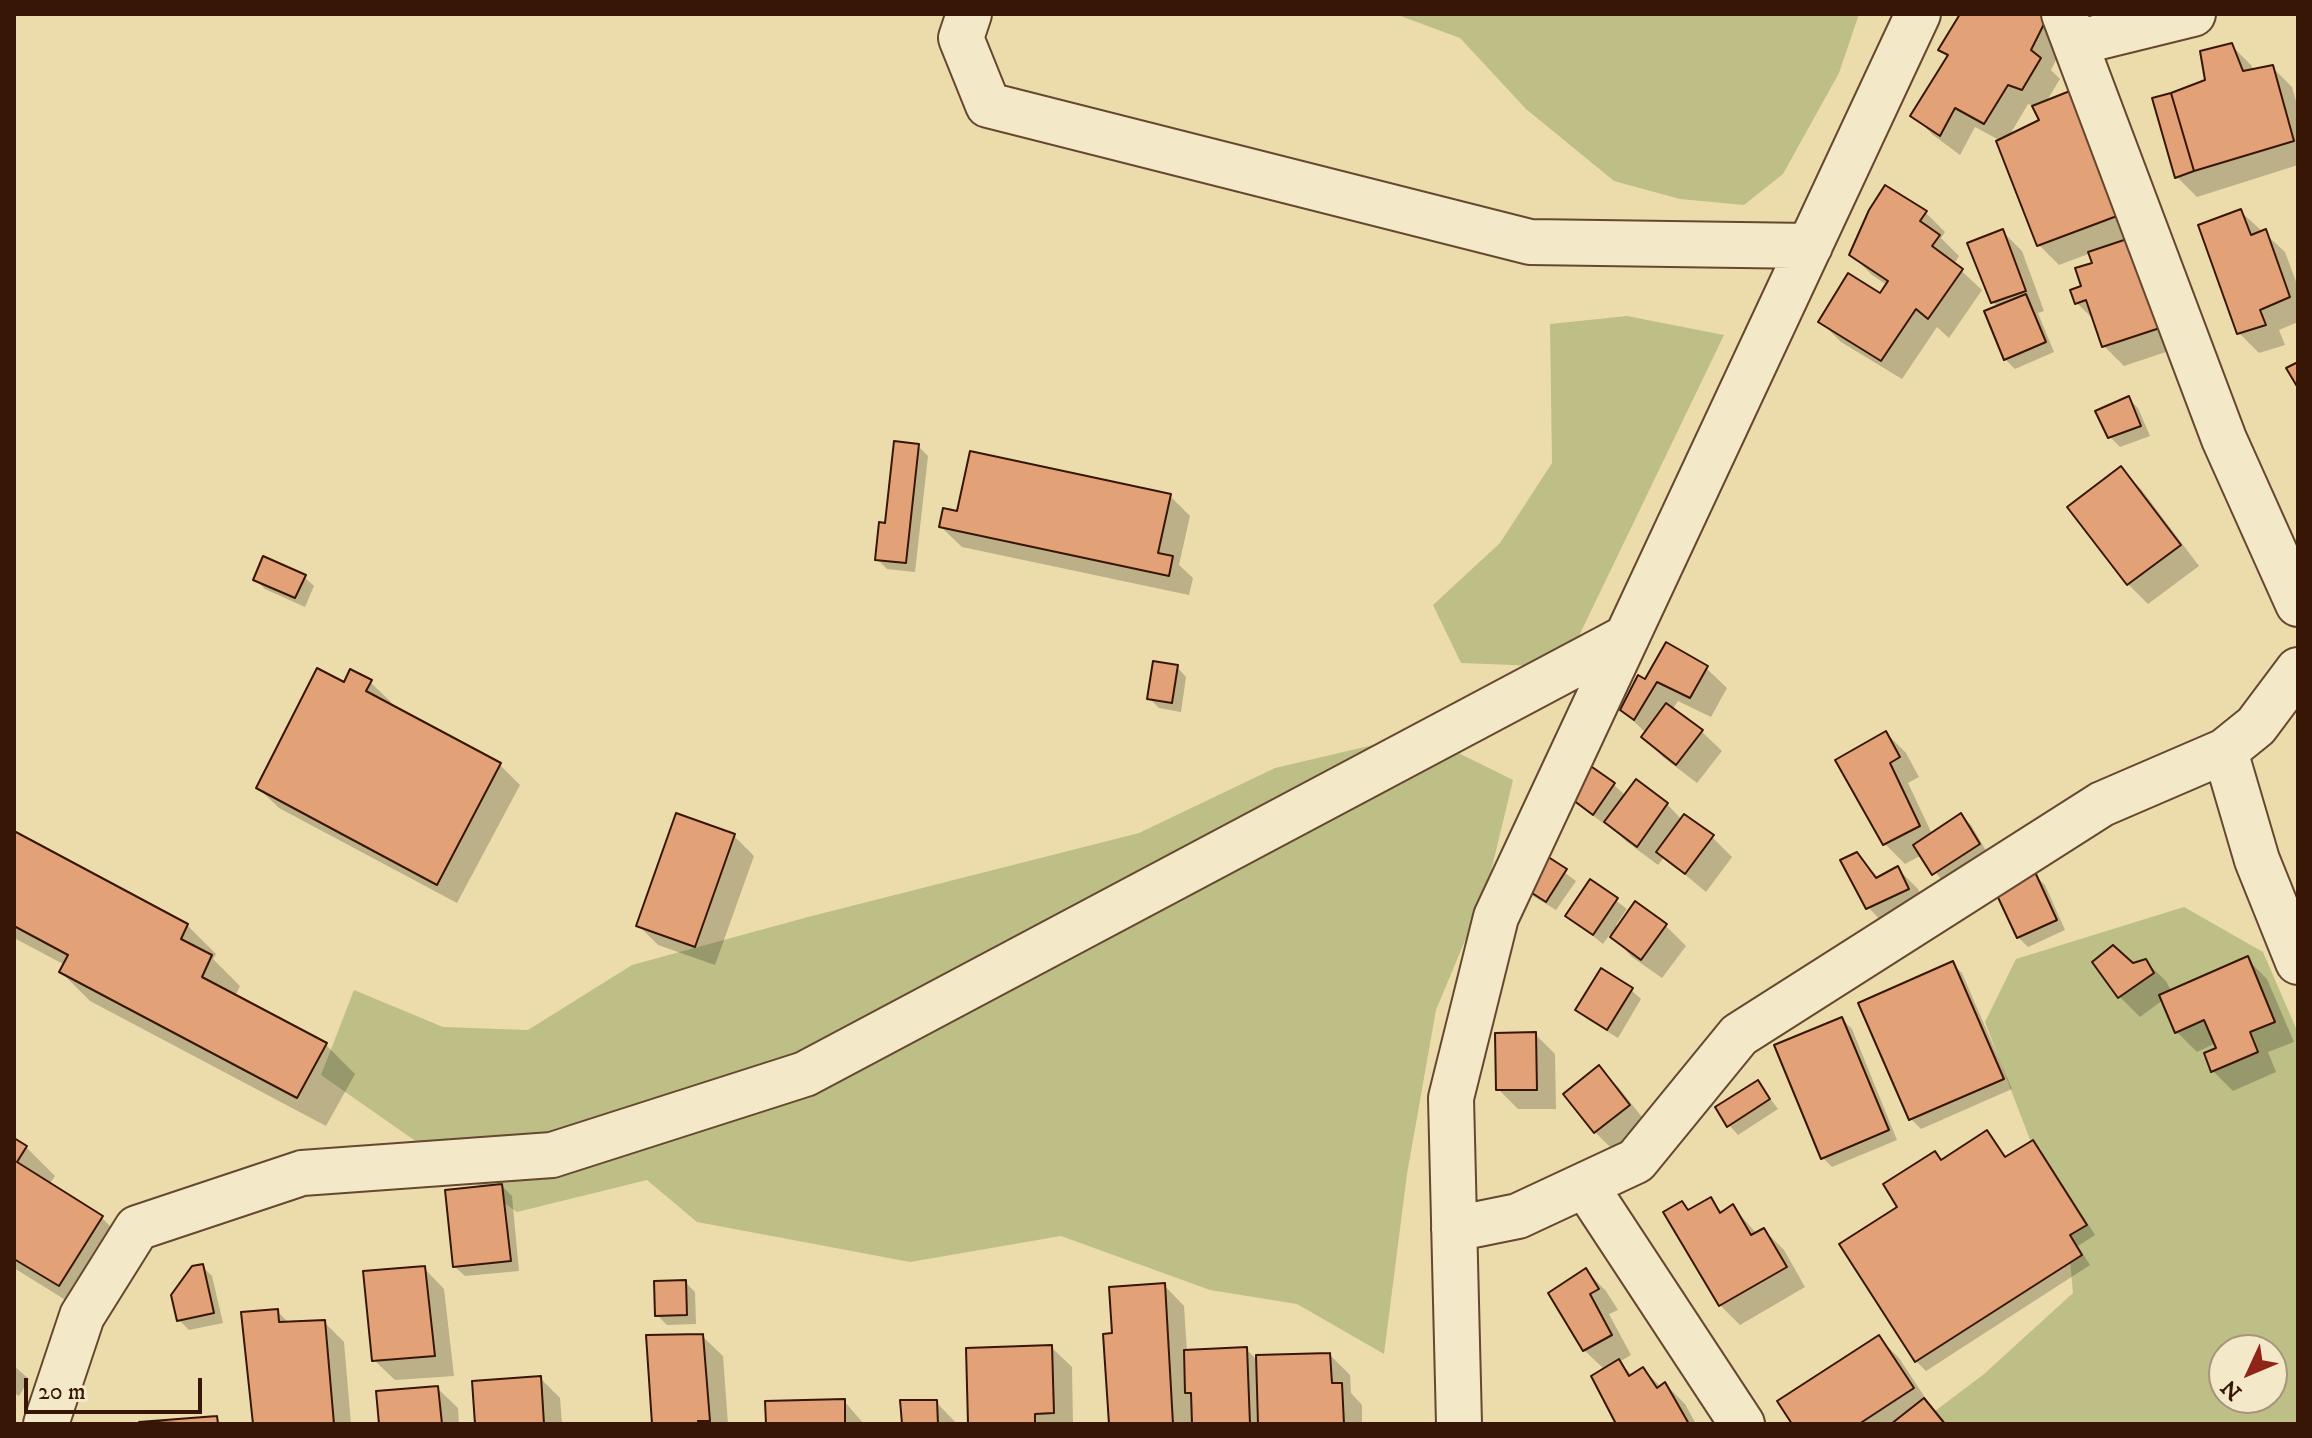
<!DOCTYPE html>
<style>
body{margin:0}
#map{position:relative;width:2312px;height:1438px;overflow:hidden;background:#ecdcab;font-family:"IM FELL DW Pica",serif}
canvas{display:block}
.frame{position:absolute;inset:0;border:16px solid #381606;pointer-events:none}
.north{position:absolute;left:2208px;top:1334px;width:80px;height:80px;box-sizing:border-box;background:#f3e8c8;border:2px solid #a8947a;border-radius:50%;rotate:226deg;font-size:22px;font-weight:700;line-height:32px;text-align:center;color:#381606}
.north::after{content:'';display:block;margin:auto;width:28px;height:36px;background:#8f2418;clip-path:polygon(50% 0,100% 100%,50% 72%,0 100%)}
.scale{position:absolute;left:24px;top:1378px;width:178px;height:36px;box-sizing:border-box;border:4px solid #381606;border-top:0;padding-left:10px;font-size:24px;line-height:28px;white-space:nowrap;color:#381606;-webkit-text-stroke:6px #f3e8c8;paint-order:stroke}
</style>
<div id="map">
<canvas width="2312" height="1438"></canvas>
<div class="frame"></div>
<div class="north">N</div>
<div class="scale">20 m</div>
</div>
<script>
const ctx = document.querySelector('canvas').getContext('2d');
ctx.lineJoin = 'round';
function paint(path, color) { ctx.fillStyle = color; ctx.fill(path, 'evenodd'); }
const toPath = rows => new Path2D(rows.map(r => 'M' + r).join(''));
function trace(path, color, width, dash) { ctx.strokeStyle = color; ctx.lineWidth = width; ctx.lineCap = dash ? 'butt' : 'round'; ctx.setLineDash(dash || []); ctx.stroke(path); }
paint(toPath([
 [1395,14,1859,14,1839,73,1783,174,1744,205,1680,199,1614,181,1526,109,1460,38],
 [1627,316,1724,335,1564,667,1461,663,1433,605,1500,543,1552,463,1550,324],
 [1420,734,1513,780,1487,888,1436,1010,1407,1174,1384,1354,1297,1304,1210,1290,1061,1236,910,1262,697,1222,647,1180,517,1212,321,1075,354,990,443,1027,528,1030,632,965,808,917,1139,833,1275,768],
 [2184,907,2263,952,2298,1033,2298,1424,1918,1424,1984,1374,2073,1293,2068,1239,1985,1022,2016,959],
 [2224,1350,2272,1350,2272,1398,2224,1398]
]), '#bdbf86');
paint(toPath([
 [1962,14,2048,14,2069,34,2051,70,2060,79,2046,102,2075,91,2187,345,2124,366,2104,346,2095,321,2077,303,2094,264,2091,253,2059,265,2039,245,2001,141,1975,127,1960,155,1933,135,1913,115,1949,58,1941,50],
 [2028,104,2034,106,2042,121,2008,138],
 [2231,45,2251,65,2254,71,2272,67,2292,87,2298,108,2298,165,2197,197,2177,177,2207,81],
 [2240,211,2285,252,2298,287,2298,322,2279,330,2285,345,2259,353,2239,333],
 [1925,212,1945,232,1941,238,1959,256,1954,264,1982,290,1949,338,1937,327,1902,379,1841,342,1821,322,1881,296,1887,285,1872,275,1852,255],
 [2002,231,2022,251,2044,311,2038,313,2054,352,2015,369,2005,359,1999,308,1993,302],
 [2128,398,2138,408,2150,436,2120,447,2110,437,2098,412],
 [918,446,928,456,915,572,887,569,877,559,887,525],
 [2121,469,2141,489,2199,566,2148,604,2128,584],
 [1170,496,1190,516,1179,565,1193,578,1189,595,962,547,941,527,959,513],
 [304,577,314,586,305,607,265,589,255,579],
 [1177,667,1186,677,1181,712,1159,708,1149,698],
 [1706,668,1727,688,1711,717,1678,701,1672,710,1702,732,1722,751,1697,783,1663,757,1643,737,1646,733,1622,710,1646,682],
 [370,682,391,702,389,706,500,765,520,785,457,903,279,808,258,788,344,685],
 [1886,733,1906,753,1919,777,1908,783,1932,834,1961,815,1971,825,1988,854,1944,883,1922,855,1905,864,1885,844,1838,761],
 [1583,763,1614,785,1626,796,1667,804,1682,820,1712,837,1732,857,1706,892,1664,857,1658,865,1627,842,1605,821,1603,823,1573,801],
 [14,833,187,925,216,954,213,959,240,986,235,997,326,1045,355,1074,326,1126,90,1001,61,972,65,965,14,938],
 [734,836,754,856,715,965,658,945,638,925],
 [1856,854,1879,878,1898,869,1918,889,1927,909,1888,928,1868,907],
 [1542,856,1576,881,1556,910,1533,896,1523,886],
 [2035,875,2045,885,2065,930,2028,947,2018,937],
 [1591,882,1627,909,1616,925,1619,927,1666,926,1686,946,1662,978,1632,957,1610,934,1603,944,1568,916],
 [2247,959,2267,979,2294,1042,2268,1052,2276,1072,2233,1091,2213,1071,2218,1049,2216,1043,2197,1052,2176,1031,2163,1000,2140,1017,2120,997,2132,966,2145,961,2166,981,2171,991],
 [1952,964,1962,973,2012,1089,1921,1129,1911,1119],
 [1631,990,1641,999,1618,1038,1587,1019,1577,1010],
 [1842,1019,1852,1029,1897,1140,1832,1167,1822,1157],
 [1535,1034,1555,1054,1556,1109,1518,1109,1498,1089],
 [1599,1068,1619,1088,1649,1126,1615,1152,1595,1132],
 [1758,1082,1778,1109,1738,1135,1729,1125],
 [1987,1133,2007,1158,2032,1143,2042,1152,2095,1235,2078,1246,2090,1265,1926,1371,1916,1361,1842,1245,1899,1208,1935,1154,1943,1161],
 [14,1140,26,1147,55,1176,49,1185,101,1217,130,1246,88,1314,14,1268],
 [502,1186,512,1196,519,1271,465,1276,455,1267],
 [1710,1200,1723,1213,1733,1207,1757,1234,1764,1230,1784,1250,1805,1287,1740,1325,1720,1305,1682,1203,1690,1211],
 [202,1266,212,1276,223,1323,189,1330,179,1320],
 [424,1268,444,1289,454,1376,395,1380,374,1360],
 [1586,1271,1606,1291,1618,1310,1609,1314,1631,1355,1619,1362,1633,1376,1643,1369,1661,1387,1665,1384,1685,1404,1696,1424,1618,1424,1605,1370,1584,1350],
 [685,1282,695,1292,696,1324,667,1325,657,1315],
 [1164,1285,1184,1306,1187,1352,1246,1349,1258,1361,1330,1355,1350,1375,1351,1393,1362,1405,1362,1424,1111,1424,1114,1335],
 [277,1311,289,1323,324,1322,344,1342,351,1424,255,1424],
 [702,1336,723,1356,728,1424,654,1424],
 [1879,1338,1899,1358,1932,1408,1947,1424,1795,1424],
 [1051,1347,1072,1367,1073,1424,970,1424],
 [14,1366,29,1379,19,1396,14,1393],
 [540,1378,560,1398,562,1424,477,1424],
 [437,1388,458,1408,459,1424,381,1424],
 [844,1401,864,1424,768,1424],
 [936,1402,957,1424,904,1424],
 [216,1418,222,1424,142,1424]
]), '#0003');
const building = toPath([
 [1960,14,2049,14,2031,50,2041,58,2022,90,2008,85,1984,124,1955,108,1940,136,1910,116,1948,55,1938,50,1960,14],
 [2232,43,2243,71,2273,65,2294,141,2194,171,2171,93,2205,80,2200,51,2232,43],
 [2075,89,2125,213,2037,246,1996,141,2039,120,2032,106,2075,89],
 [2171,93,2194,171,2175,178,2152,98,2171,93],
 [1885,185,1927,211,1920,221,1940,235,1932,246,1963,269,1928,319,1916,309,1881,361,1818,322,1848,273,1880,293,1888,281,1849,255,1869,210,1885,185],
 [2241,209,2251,235,2266,229,2290,297,2260,310,2266,325,2237,334,2198,225,2241,209],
 [2003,229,2026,291,1991,303,1967,243,2003,229],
 [2139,235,2169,325,2102,347,2086,300,2075,304,2070,290,2081,286,2075,268,2092,263,2088,252,2139,235],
 [2026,294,2046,342,2004,360,1984,311,2026,294],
 [2298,362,2298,388,2286,368,2298,362],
 [2129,396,2141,426,2108,438,2095,411,2129,396],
 [894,441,919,444,906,563,875,560,879,522,885,523,894,441],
 [970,451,1171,494,1158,553,1173,556,1169,576,939,527,943,508,957,511,970,451],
 [2121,466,2181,545,2127,585,2067,507,2121,466],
 [263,556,306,575,295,598,253,580,263,556],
 [1666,642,1708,666,1690,698,1657,682,1634,720,1620,710,1638,675,1645,679,1666,642],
 [1153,661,1178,665,1172,703,1147,699,1153,661],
 [317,668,344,682,350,669,372,680,366,691,501,763,437,885,256,788,317,668],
 [1666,703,1703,730,1676,765,1641,737,1666,703],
 [1886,731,1900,757,1890,763,1920,826,1883,845,1835,760,1886,731],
 [1582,760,1615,783,1593,815,1561,791,1582,760],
 [1636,779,1668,803,1637,847,1604,822,1636,779],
 [676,813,735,834,695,947,636,926,676,813],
 [1961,813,1980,844,1932,875,1913,845,1961,813],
 [1684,814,1714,835,1685,874,1656,852,1684,814],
 [14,831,188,924,181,939,212,955,202,977,327,1043,297,1098,59,972,68,955,14,926,14,831],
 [1857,852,1876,878,1898,866,1909,889,1866,909,1840,860,1857,852],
 [1542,853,1567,869,1546,902,1521,886,1542,853],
 [2035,872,2057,920,2017,938,1995,891,2035,872],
 [1590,879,1618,898,1593,935,1565,916,1590,879],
 [1635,901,1667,924,1641,960,1610,937,1635,901],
 [2113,945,2133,963,2146,959,2154,973,2118,998,2092,962,2113,945],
 [2248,956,2275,1022,2250,1032,2258,1052,2211,1072,2204,1053,2216,1048,2204,1020,2175,1033,2159,995,2248,956],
 [1953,961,2004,1079,1909,1120,1858,1003,1953,961],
 [1601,968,1633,988,1607,1030,1575,1010,1601,968],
 [1842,1017,1889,1130,1821,1159,1774,1045,1842,1017],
 [1536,1032,1537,1090,1496,1090,1495,1033,1536,1032],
 [1599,1065,1630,1105,1594,1133,1563,1094,1599,1065],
 [1758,1080,1770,1099,1727,1127,1715,1107,1758,1080],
 [1987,1130,2005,1157,2033,1140,2087,1225,2070,1235,2082,1255,1915,1362,1839,1244,1897,1207,1883,1184,1935,1151,1941,1160,1987,1130],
 [14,1138,27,1146,17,1162,103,1216,59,1286,14,1259,14,1138],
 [502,1184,511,1261,453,1267,445,1190,502,1184],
 [1711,1197,1720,1213,1733,1204,1751,1235,1764,1228,1787,1267,1719,1306,1663,1212,1682,1201,1688,1210,1711,1197],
 [203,1264,214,1313,177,1321,171,1295,192,1266,203,1264],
 [425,1266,435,1356,372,1361,363,1271,425,1266],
 [1586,1268,1599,1289,1590,1294,1612,1335,1583,1351,1548,1293,1586,1268],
 [686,1280,687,1315,655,1316,654,1281,686,1280],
 [1165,1283,1173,1424,1109,1424,1103,1334,1112,1333,1109,1287,1165,1283],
 [278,1309,279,1322,325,1320,334,1424,253,1424,241,1312,278,1309],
 [703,1334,710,1421,698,1421,698,1424,652,1424,646,1335,703,1334],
 [1879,1335,1914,1388,1859,1424,1792,1424,1777,1401,1879,1335],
 [1052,1345,1054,1413,1035,1414,1035,1424,968,1424,966,1348,1052,1345],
 [1247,1347,1250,1424,1192,1424,1191,1393,1185,1393,1184,1350,1247,1347],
 [1330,1353,1332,1383,1342,1383,1344,1424,1258,1424,1256,1355,1330,1353],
 [1619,1359,1629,1376,1643,1367,1657,1388,1665,1382,1689,1424,1616,1424,1591,1376,1619,1359],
 [541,1376,544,1424,475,1424,472,1381,541,1376],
 [438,1386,442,1424,379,1424,376,1391,438,1386],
 [1924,1398,1945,1424,1891,1424,1924,1398],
 [845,1399,845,1424,766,1424,765,1401,845,1399],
 [900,1400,937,1400,938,1424,902,1424,900,1400],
 [217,1416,218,1424,139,1422,217,1416]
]);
paint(building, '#e2a177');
trace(building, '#381606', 2);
const minor = toPath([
 [969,14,961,38,988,105,1530,242,1810,246],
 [2064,14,2224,439,2298,604],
 [2075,43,2193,14],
 [2225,751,2257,860,2298,962],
 [1585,1185,1742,1424],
 [1454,1229,1518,1216,1636,1161,1739,1035,2102,804,2225,751,2256,726,2298,670],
 [46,1424,82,1316,137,1228,302,1173,552,1155,805,1074,1627,637],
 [1459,1424,1451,1098,1496,917,1918,14]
]);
trace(minor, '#65482f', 48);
trace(minor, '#f3e8c8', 44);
</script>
